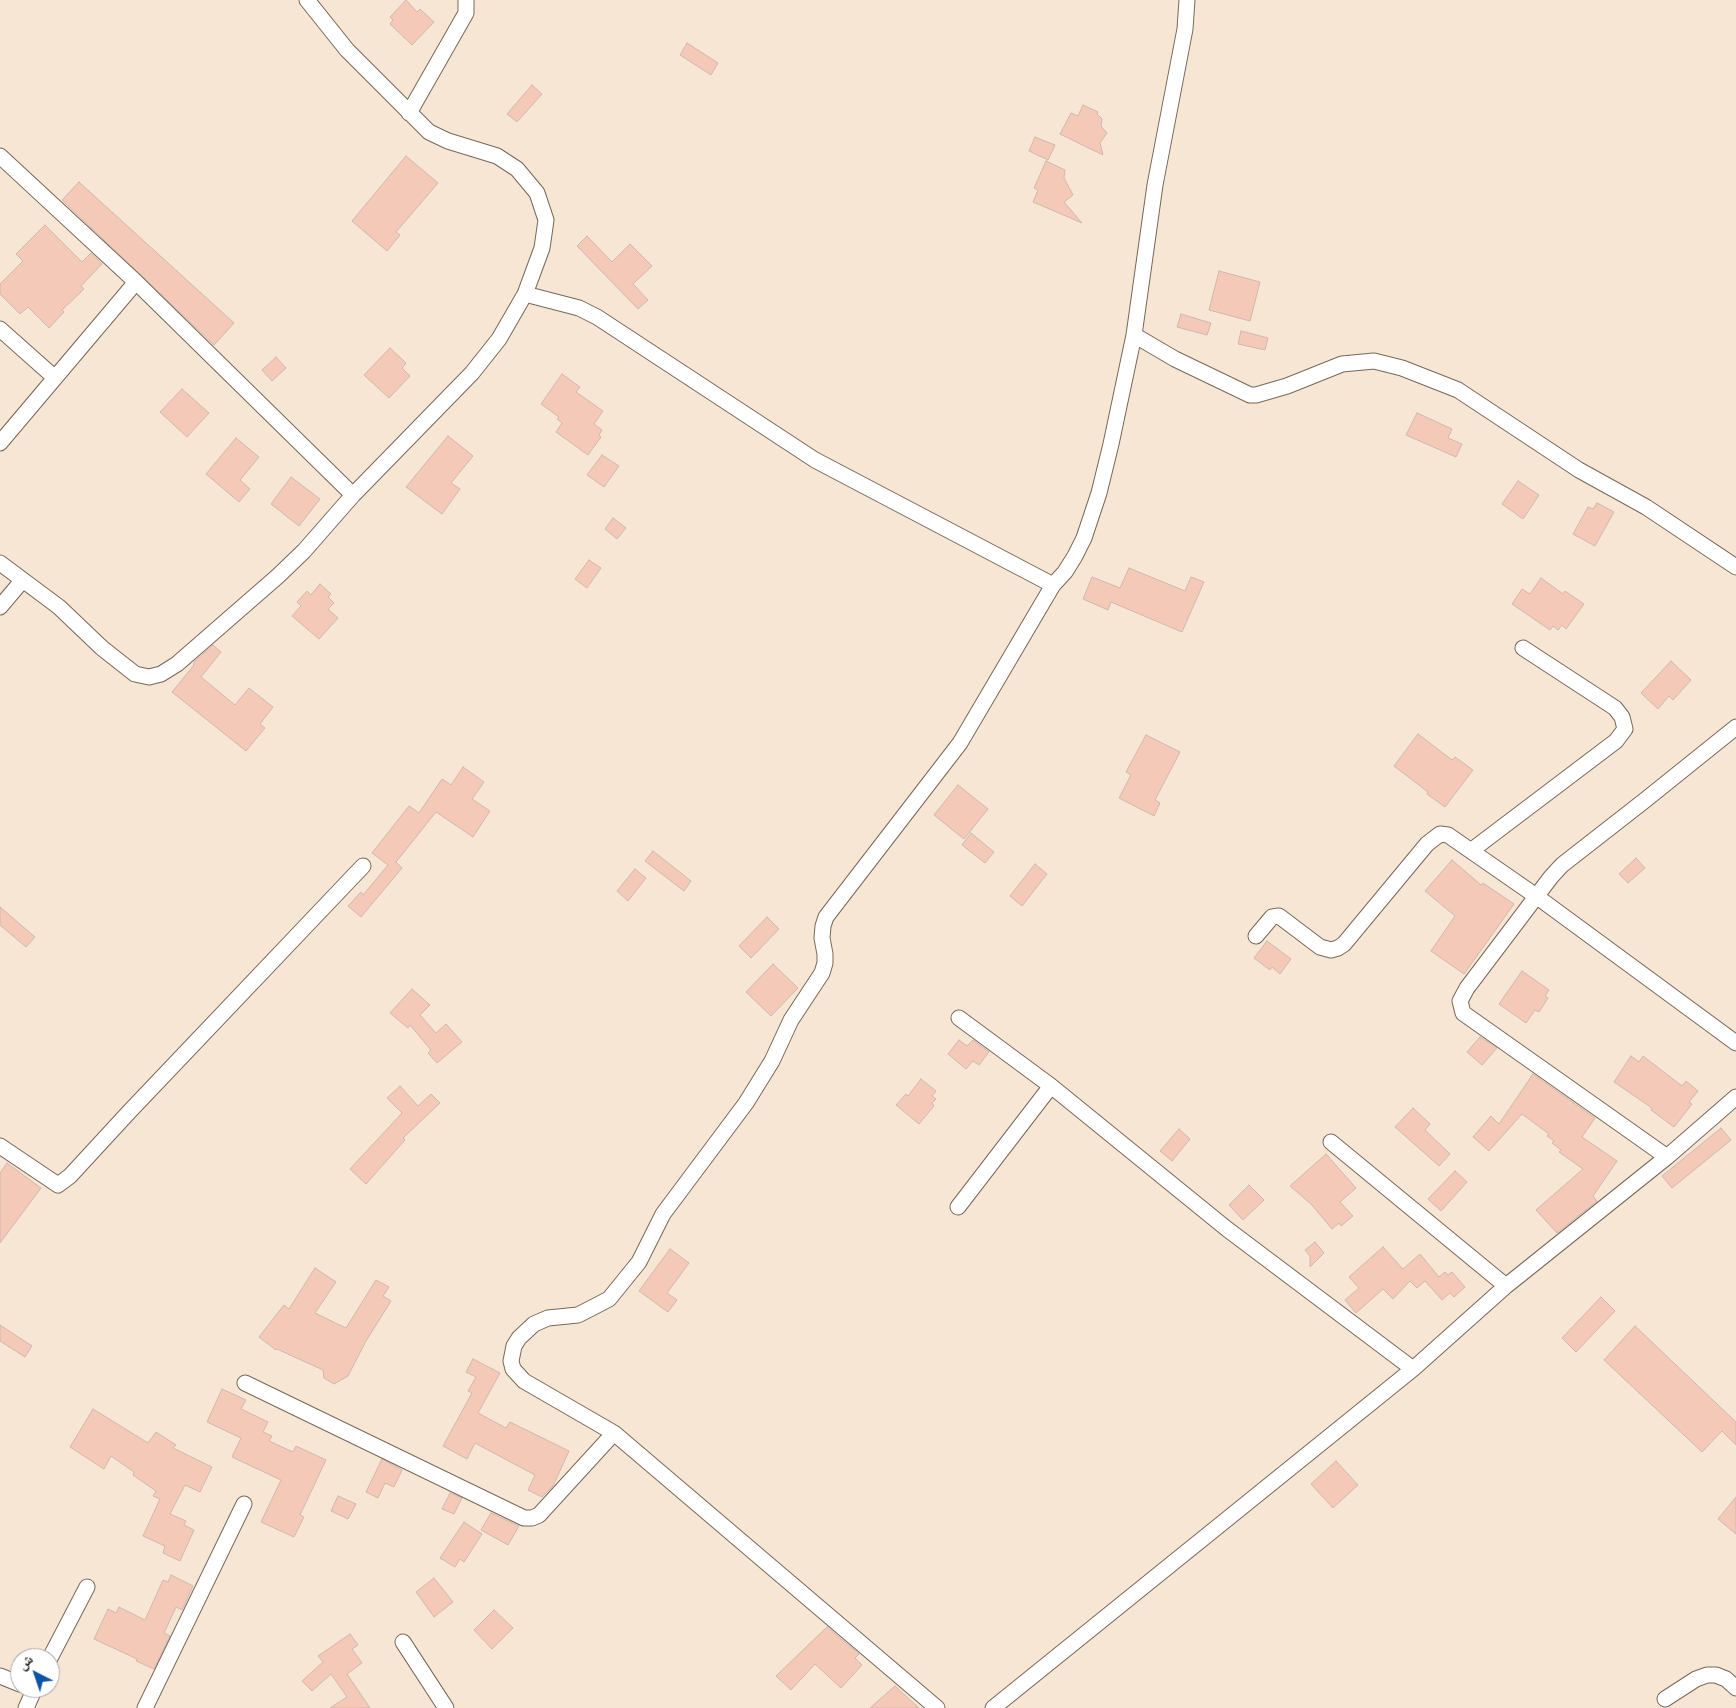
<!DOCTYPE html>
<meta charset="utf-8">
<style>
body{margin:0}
#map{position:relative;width:1736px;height:1708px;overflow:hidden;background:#f7e6d4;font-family:"Zilla Slab","Noto Naskh Arabic",serif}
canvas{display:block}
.north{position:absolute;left:10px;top:1648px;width:50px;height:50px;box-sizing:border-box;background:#fff;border:1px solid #a8a5a3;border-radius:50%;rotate:319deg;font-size:14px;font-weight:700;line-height:20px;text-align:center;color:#251f18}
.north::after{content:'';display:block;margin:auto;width:18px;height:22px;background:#0c55a4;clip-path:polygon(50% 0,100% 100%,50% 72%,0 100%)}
</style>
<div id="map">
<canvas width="1736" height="1708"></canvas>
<div class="north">ش</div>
</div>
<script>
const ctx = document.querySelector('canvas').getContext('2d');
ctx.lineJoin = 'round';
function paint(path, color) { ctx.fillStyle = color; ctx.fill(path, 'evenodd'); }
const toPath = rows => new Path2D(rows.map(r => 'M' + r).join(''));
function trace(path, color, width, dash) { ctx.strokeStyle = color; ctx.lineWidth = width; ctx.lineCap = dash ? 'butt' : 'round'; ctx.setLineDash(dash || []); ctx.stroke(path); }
const building = toPath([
 [406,0,417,12,420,9,434,22,412,45,390,24,393,20,390,17,406,0],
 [687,43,718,63,711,75,680,55,687,43],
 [532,85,542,94,517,122,507,114,532,85],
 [1083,105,1098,112,1097,114,1102,119,1101,126,1107,133,1100,143,1103,155,1060,134,1071,113,1078,116,1083,105],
 [1035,137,1055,145,1048,160,1029,151,1035,137],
 [406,156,438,183,396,232,400,235,387,251,352,221,406,156],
 [1046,161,1065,170,1064,178,1073,195,1064,202,1082,223,1033,202,1038,190,1034,188,1046,161],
 [79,182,234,323,214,345,62,200,79,182],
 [45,225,82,262,91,253,102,264,81,286,84,289,62,310,64,312,49,328,28,307,20,314,0,294,0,284,23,261,16,254,45,225],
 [587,236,612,262,630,244,652,266,633,284,648,300,638,309,577,246,587,236],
 [1219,271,1260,282,1250,321,1209,310,1219,271],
 [1181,314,1211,323,1207,335,1177,327,1181,314],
 [1241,331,1268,338,1265,350,1238,344,1241,331],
 [390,348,406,363,402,368,410,376,389,398,364,375,390,348],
 [276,357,286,368,272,381,262,370,276,357],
 [562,374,580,387,576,392,603,411,594,424,602,430,599,435,601,437,588,455,556,432,562,423,557,419,559,417,541,404,562,374],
 [182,389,209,413,187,437,160,412,182,389],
 [1417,413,1452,429,1448,438,1462,444,1456,457,1406,435,1417,413],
 [448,436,473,456,451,483,460,489,442,514,406,487,448,436],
 [236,438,259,457,240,480,250,489,239,502,206,474,236,438],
 [602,455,619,466,604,487,587,475,602,455],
 [291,477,320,499,299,526,271,504,291,477],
 [1518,481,1539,495,1523,519,1502,504,1518,481],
 [1597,503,1614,512,1595,546,1573,534,1588,507,1593,509,1597,503],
 [613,518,626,528,617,539,605,529,613,518],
 [589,560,601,568,587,588,575,579,589,560],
 [1129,568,1185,591,1191,577,1204,582,1182,632,1111,602,1108,610,1083,599,1092,577,1120,588,1129,568],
 [1541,578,1563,594,1565,591,1584,604,1566,629,1562,625,1558,630,1553,626,1550,630,1512,604,1522,589,1530,594,1541,578],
 [320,584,331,594,328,597,334,603,328,609,338,618,319,639,292,616,301,606,297,602,307,591,311,595,320,584],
 [213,645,221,652,201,677,235,705,249,688,273,707,260,724,265,728,246,751,172,692,194,665,193,664,195,661,213,645],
 [1671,661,1691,680,1673,700,1669,696,1658,709,1641,693,1671,661],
 [1418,734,1452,760,1455,757,1473,770,1445,807,1427,794,1428,792,1394,766,1418,734],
 [1146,735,1180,752,1155,800,1160,803,1154,816,1119,798,1131,775,1126,772,1146,735],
 [463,767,484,782,472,799,490,811,473,837,436,812,396,862,402,868,361,917,348,906,361,892,363,895,388,865,372,853,409,806,419,813,442,779,451,785,463,767],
 [958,785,988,809,964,839,934,815,958,785],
 [971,833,994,852,985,863,962,845,971,833],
 [653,851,691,881,684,891,645,861,653,851],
 [1636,858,1645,868,1628,883,1619,874,1636,858],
 [1452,860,1481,885,1483,883,1514,904,1464,974,1431,951,1455,916,1425,891,1452,860],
 [1035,864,1047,874,1022,906,1010,896,1035,864],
 [635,869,646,878,628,901,617,891,635,869],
 [0,907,35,937,26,947,0,925,0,907],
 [767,917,779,929,751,958,739,946,767,917],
 [1267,941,1291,959,1280,974,1272,967,1270,970,1254,958,1267,941],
 [773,964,798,988,771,1016,746,992,773,964],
 [1522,971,1549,990,1545,996,1548,998,1539,1012,1535,1010,1526,1023,1499,1004,1522,971],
 [412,989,430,1005,420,1015,436,1033,446,1024,462,1042,437,1063,428,1053,431,1050,410,1025,408,1028,390,1013,412,989],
 [1480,1037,1497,1048,1482,1065,1467,1052,1480,1037],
 [959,1040,967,1046,973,1040,989,1052,979,1065,973,1061,966,1069,948,1054,959,1040],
 [1631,1056,1639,1062,1643,1056,1682,1086,1686,1081,1698,1091,1689,1102,1692,1104,1674,1127,1651,1110,1652,1108,1614,1082,1631,1056],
 [1533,1074,1595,1118,1582,1137,1617,1161,1593,1196,1597,1201,1557,1233,1536,1210,1583,1169,1559,1152,1561,1150,1552,1143,1554,1141,1547,1136,1549,1134,1522,1114,1489,1151,1473,1137,1491,1116,1499,1124,1533,1074],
 [921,1079,936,1091,932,1096,936,1099,932,1103,934,1106,919,1124,896,1105,906,1094,908,1096,921,1079],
 [400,1086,418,1106,431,1094,440,1103,403,1138,405,1140,366,1184,350,1169,402,1113,387,1098,400,1086],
 [1413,1108,1430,1124,1425,1130,1450,1154,1439,1166,1395,1127,1413,1108],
 [1721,1128,1731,1140,1672,1188,1662,1176,1721,1128],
 [1179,1129,1190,1139,1172,1161,1160,1151,1179,1129],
 [1326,1154,1356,1188,1340,1202,1353,1216,1341,1226,1339,1223,1332,1229,1311,1204,1290,1186,1326,1154],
 [7,1163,41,1188,0,1243,0,1173,7,1163],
 [1455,1171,1467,1182,1441,1211,1428,1199,1455,1171],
 [1249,1185,1264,1200,1243,1220,1229,1205,1249,1185],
 [1315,1242,1324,1253,1310,1267,1310,1256,1305,1250,1315,1242],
 [1383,1247,1403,1269,1420,1254,1439,1277,1445,1272,1448,1275,1452,1272,1465,1287,1454,1297,1450,1293,1442,1300,1425,1281,1417,1288,1410,1281,1393,1299,1383,1289,1356,1313,1345,1300,1359,1288,1349,1277,1383,1247],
 [670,1249,689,1263,667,1293,677,1300,668,1312,639,1291,670,1249],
 [315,1268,336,1282,315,1313,346,1328,376,1280,389,1287,383,1296,391,1301,366,1341,348,1376,334,1384,324,1378,323,1370,277,1349,276,1350,259,1337,284,1305,289,1309,315,1268],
 [1601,1297,1615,1311,1576,1352,1562,1338,1601,1297],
 [0,1325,32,1346,25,1357,0,1341,0,1325],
 [1635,1326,1736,1422,1736,1445,1722,1431,1702,1452,1604,1360,1635,1326],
 [473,1359,500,1373,478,1413,506,1428,510,1422,569,1451,553,1486,542,1497,528,1490,535,1475,475,1443,467,1459,443,1446,472,1393,468,1391,476,1377,466,1372,473,1359],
 [222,1389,246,1400,241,1409,268,1422,263,1432,272,1436,269,1441,293,1452,296,1446,326,1460,300,1515,304,1517,294,1537,261,1522,281,1480,232,1457,241,1438,207,1422,222,1389],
 [93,1409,148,1443,156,1432,176,1445,173,1448,212,1467,200,1492,185,1485,170,1514,186,1521,184,1525,194,1530,180,1561,163,1553,165,1546,143,1536,160,1499,153,1496,156,1491,133,1475,134,1472,111,1456,104,1469,70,1447,93,1409],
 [382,1459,402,1470,394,1487,385,1483,378,1498,366,1492,382,1459],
 [1336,1461,1358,1485,1333,1508,1311,1484,1336,1461],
 [450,1493,462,1498,454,1514,442,1509,450,1493],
 [338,1496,356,1504,348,1519,331,1511,338,1496],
 [1736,1497,1736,1534,1718,1519,1736,1497],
 [491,1513,519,1526,508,1545,481,1530,491,1513],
 [464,1522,482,1534,464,1562,460,1559,455,1567,440,1558,464,1522],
 [171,1575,193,1586,182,1610,176,1607,164,1633,170,1636,154,1669,136,1661,137,1659,94,1639,108,1609,116,1613,119,1607,145,1620,163,1580,168,1582,171,1575],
 [434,1578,453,1602,434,1617,416,1592,434,1578],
 [494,1610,513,1628,492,1649,474,1630,494,1610],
 [827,1627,859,1654,855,1658,862,1665,841,1688,815,1664,791,1690,776,1676,827,1627],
 [350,1634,358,1645,352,1649,362,1663,347,1674,370,1708,330,1708,347,1697,331,1674,312,1691,302,1681,323,1662,318,1656,350,1634],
 [895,1686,919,1708,870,1708,895,1686]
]);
paint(building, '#f5c9b8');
trace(building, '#cfb7ae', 1);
const street = toPath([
 [409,113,466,13,466,0],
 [0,156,136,282,353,495],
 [525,294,579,308,597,317,815,460,1053,585],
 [0,329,54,377],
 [1134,335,1175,359,1250,395,1256,395,1287,386,1342,364,1374,361,1402,368,1458,390,1579,470,1646,507,1736,567],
 [0,443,136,282],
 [0,563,59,607,102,648,135,674,149,677,161,674,177,664,278,576,304,551,353,495,472,373,499,339,525,294,542,248,546,220,537,193,517,169,497,156,448,141,429,132,347,50,307,0],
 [0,607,22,581],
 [1472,850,1616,741,1625,729,1622,717,1615,708,1523,648],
 [1256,936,1272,917,1279,916,1320,947,1331,950,1338,948,1344,944,1427,844,1440,834,1448,835,1536,896,1736,1043],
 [959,1018,1051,1086,1227,1229,1413,1369],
 [1331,1142,1506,1286],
 [0,1146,58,1185,70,1176,129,1112,363,866],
 [1667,1157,1463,1013,1460,1001,1467,988,1551,877,1562,865,1644,801,1736,727],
 [958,1207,1051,1086],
 [245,1383,524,1518,532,1518,539,1515,614,1433,937,1708],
 [614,1433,524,1381,513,1369,511,1361,514,1346,519,1338,534,1324,548,1318,578,1315,609,1299,639,1262,663,1214,746,1103,772,1061,791,1020,822,973,825,963,825,954,822,938,823,926,826,917,960,743,1053,585,1065,572,1075,556,1084,538,1099,493,1111,444,1134,335,1155,185,1185,29,1187,0],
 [403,1642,446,1708],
 [50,1658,87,1587],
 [0,1676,20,1684],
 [1665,1699,1696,1679,1707,1675,1716,1675,1726,1679,1736,1688],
 [26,1708,35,1688],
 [145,1708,244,1504],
 [993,1708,1413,1369,1506,1286,1667,1157,1736,1097]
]);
trace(street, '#776959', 17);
trace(street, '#fff', 15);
</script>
